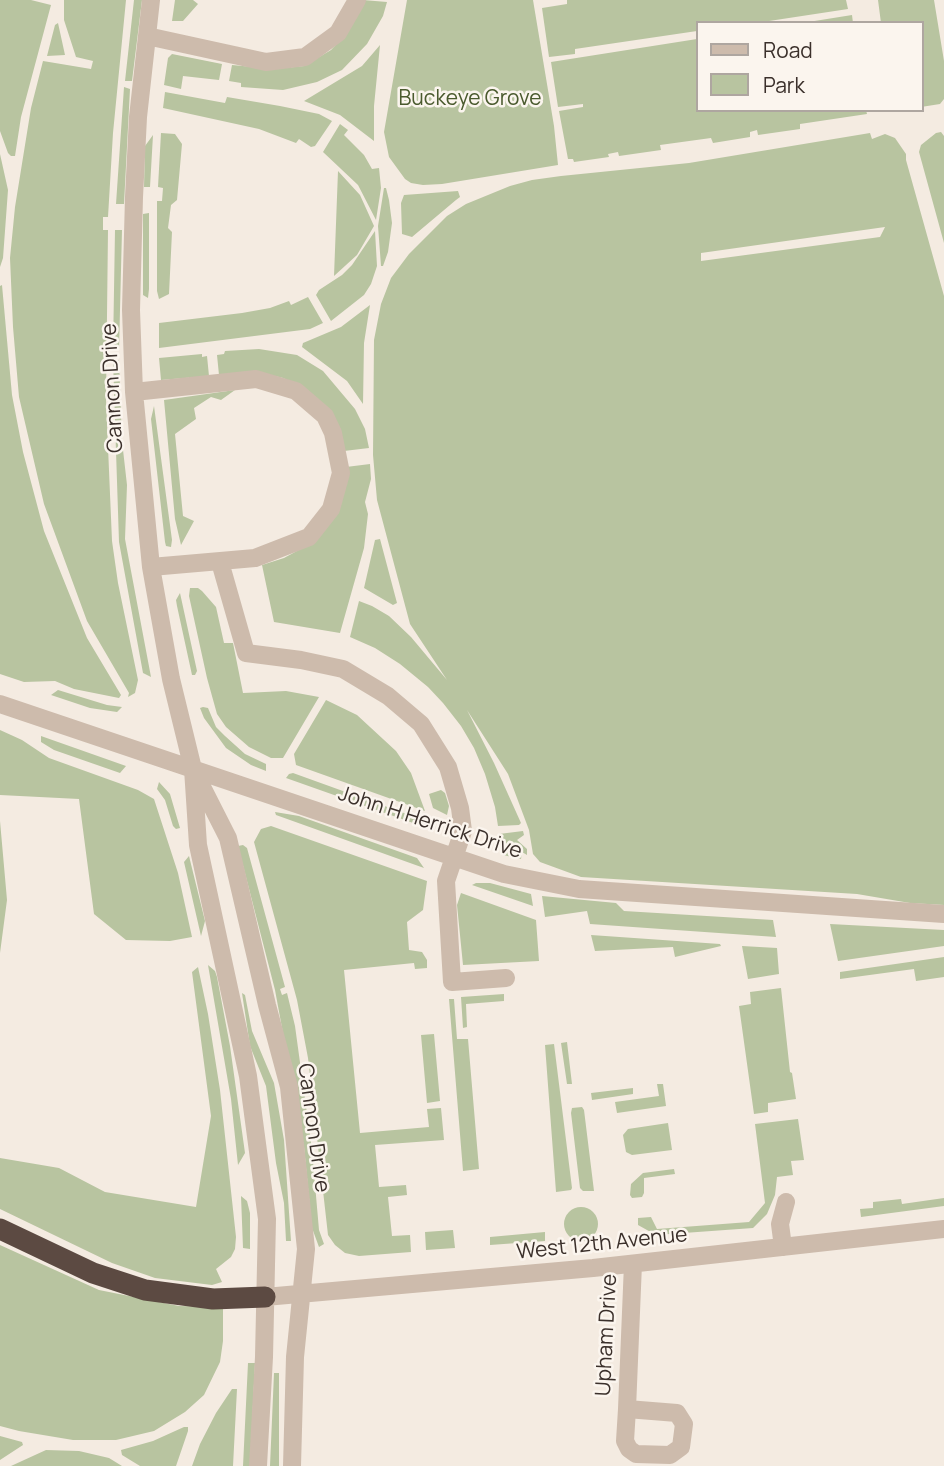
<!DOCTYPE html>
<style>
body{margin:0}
#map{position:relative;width:944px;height:1466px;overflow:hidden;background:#f4ebe1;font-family:Manrope,sans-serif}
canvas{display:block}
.legend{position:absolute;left:696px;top:21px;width:228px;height:91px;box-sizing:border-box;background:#fbf5ee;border:2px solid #aea6a0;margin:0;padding:9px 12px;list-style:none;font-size:21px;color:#3b302b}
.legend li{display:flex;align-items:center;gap:14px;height:35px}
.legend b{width:35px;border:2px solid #aea6a0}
</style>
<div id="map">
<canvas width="944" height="1466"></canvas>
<ul class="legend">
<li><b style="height:9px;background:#cdbbac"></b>Road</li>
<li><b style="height:19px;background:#b8c4a0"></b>Park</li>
</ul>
</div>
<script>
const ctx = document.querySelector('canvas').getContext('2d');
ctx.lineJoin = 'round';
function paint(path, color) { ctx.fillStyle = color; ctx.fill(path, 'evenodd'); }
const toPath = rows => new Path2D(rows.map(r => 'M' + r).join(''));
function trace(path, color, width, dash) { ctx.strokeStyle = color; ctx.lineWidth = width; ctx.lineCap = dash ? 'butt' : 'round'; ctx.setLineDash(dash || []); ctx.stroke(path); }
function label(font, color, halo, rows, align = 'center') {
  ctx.font = font + ' Manrope,sans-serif'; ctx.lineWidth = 5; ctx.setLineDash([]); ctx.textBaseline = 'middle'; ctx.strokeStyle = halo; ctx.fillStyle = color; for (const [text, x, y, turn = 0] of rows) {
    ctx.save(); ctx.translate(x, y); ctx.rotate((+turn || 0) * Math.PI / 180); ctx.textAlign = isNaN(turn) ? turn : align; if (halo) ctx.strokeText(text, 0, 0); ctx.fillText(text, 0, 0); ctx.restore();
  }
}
paint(toPath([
 [0,0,31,0,51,5,21,117,15,156,11,156,8,153,0,131],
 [64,0,126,0,113,133,108,217,103,217,103,230,108,230,106,400,112,541,118,583,138,680,135,693,128,697,129,693,87,621,44,504,19,397,13,327,10,258,15,207,31,108,43,61,91,69,93,61,76,57,64,20],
 [134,0,142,0,132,81,125,81],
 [175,0,193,0,198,4,183,21,172,21],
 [363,0,387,2,383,16,367,44,342,70,317,82,283,90,241,87,241,83,229,81,232,65,275,69,304,66,331,50,344,36],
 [407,0,533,0,554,126,558,165,442,184,423,185,411,183,405,179,389,157,384,132],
 [567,0,846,0,848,9,756,23,697,23,697,31,575,49,575,54,549,57,542,8,567,4],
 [878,0,934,0,944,61,944,99,940,104,921,107,921,23,881,23],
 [852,15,853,23,802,23],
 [58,23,65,55,47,56,55,25],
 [697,39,697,110,866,110,867,114,800,124,800,129,758,135,757,130,750,132,750,137,713,143,711,138,660,145,661,150,619,156,618,152,608,154,609,157,574,162,573,159,568,159,559,111,583,107,583,104,558,107,551,62],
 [380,45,374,106,374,141,340,115,304,101,362,66],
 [172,54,222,64,219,80,183,76,181,89,164,85,168,58],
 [124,87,130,89,124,204,116,204],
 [165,92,225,103,227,97,280,106,319,114,332,121,315,146,311,147,299,139,296,143,259,129,163,108],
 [340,124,348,130,344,135,364,155,372,169,379,168,381,188,376,220,358,185,323,152],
 [941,132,944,136,944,243,919,152,921,145,936,133],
 [161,133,175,134,182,144,177,200,171,205,168,228,172,232,169,294,159,299,157,291,157,201,162,201,163,188,158,187],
 [870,133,872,139,885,134,895,138,906,154,906,160,944,296,944,905,910,903,857,894,581,877,540,862,533,854,529,830,508,774,467,710,494,763,521,823,519,825,498,826,495,807,485,774,474,748,461,726,443,703,428,687,400,664,375,648,350,637,359,601,372,606,389,616,411,637,447,680,410,624,377,500,373,455,374,340,381,304,391,278,409,254,447,216,466,204,510,186,532,180,561,176,689,163],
 [885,227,880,237,701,261,701,253],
 [153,135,150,187,144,187,145,146],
 [0,154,8,190,3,258,0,267],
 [338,171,360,195,374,226,357,255,334,276],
 [384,188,386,188,389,200,392,223,388,252,383,266,381,266,378,226],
 [458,191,460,197,456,200,412,237,402,234,401,203,404,195],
 [149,213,149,289,148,298,143,295,143,214],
 [115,230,122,230,119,350,113,350],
 [375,231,377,266,371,284,364,295,331,321,316,295,319,290,342,275,352,265],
 [2,285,12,395,23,452,44,531,87,638,121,695,119,698,74,689,55,681,24,682,0,674,0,286],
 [308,297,323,323,310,329,159,348,159,323,242,313,270,308,289,301,291,305],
 [370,305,364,343,363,404,347,381,302,347,303,343,341,327],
 [259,349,297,355,323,371,355,409,365,429,369,448,344,451,302,387,283,378,266,374,219,375,217,355,224,354,225,351],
 [202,354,202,357,207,356,209,376,161,380,159,358],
 [113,360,119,360,122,441,127,485,125,539,151,677,143,673,119,542],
 [235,390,221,400,211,397,194,408,196,419,175,434,183,516,194,521,181,545,175,519,164,400],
 [154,406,172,540,171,547,166,546,165,542,151,419],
 [370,464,371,479,365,502,368,514,364,548,340,633,274,622,262,565,284,558,317,540,346,467],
 [380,539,397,603,393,605,364,588,375,540],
 [190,588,198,588,202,591,216,607,224,643,233,643,243,693,286,691,319,697,283,758,271,758,249,747,226,727,217,714,207,678,189,596],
 [180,593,197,671,195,675,192,675,177,606,176,600],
 [58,690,107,705,122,707,117,712,90,708,51,695],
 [326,700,357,715,396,751,411,773,425,811,296,765,294,754],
 [203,707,208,708,216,727,225,736,245,754,266,764,266,771,251,765,226,748,204,718,200,708],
 [0,730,22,740,49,758,138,790,154,799,178,873,192,937,170,941,126,940,94,914,79,799,0,795],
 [41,736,126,766,120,773,54,750,41,742],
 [293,773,415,817,416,824,286,778,289,774],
 [159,782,170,794,180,828,176,829,173,826,165,800,157,789],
 [441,790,445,793,449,806,447,815,433,808,429,794],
 [275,812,299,816,417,858,424,868,276,815],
 [0,821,7,900,0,953],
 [271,826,427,881,423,910,407,922,409,950,422,952,427,960,427,968,415,969,414,963,344,970,360,1133,429,1127,427,1109,441,1108,444,1140,375,1145,379,1187,406,1185,407,1195,388,1197,392,1236,410,1235,411,1252,359,1256,345,1253,335,1245,328,1235,308,1058,297,1000,254,842,261,829],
 [523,831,524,835,517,840,527,849,527,855,522,852,521,859,503,855,505,847,500,843,499,834],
 [243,845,247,848,285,987,280,989,282,995,287,993,295,1026,312,1150,319,1230,324,1244,319,1247,312,1228,304,1147,275,990,238,846],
 [189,856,205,921,201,936,184,862],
 [476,883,490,883,531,894,533,906,472,885],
 [461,893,536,920,539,961,463,965,457,905],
 [542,896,616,903,624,911,773,920,776,937,590,924,587,911,545,917],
 [830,924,944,930,944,946,838,961],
 [591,935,720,944,721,946,675,957,673,947,595,951],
 [742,946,777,948,779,974,748,979],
 [944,957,944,977,916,981,914,969,840,979,840,972],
 [208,965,215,971,217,977,230,1046,245,1153,238,1165,231,1099],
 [198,967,208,1014,220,1090,236,1237,235,1249,231,1257,216,1269,222,1282,212,1285,155,1278,112,1263,0,1209,0,1158,59,1168,105,1192,196,1207,211,1116,192,972],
 [781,988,790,1072,792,1073,796,1099,768,1103,768,1112,754,1114,739,1006,751,1004,750,992],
 [242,993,245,995,252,1031,274,1083,284,1140,291,1241,286,1241,284,1203,276,1163,266,1086,250,1046],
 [504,994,504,1001,466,1004,467,1027,463,1028,461,997],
 [449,999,454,999,457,1039,468,1039,479,1169,463,1171],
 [434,1034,440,1101,427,1103,421,1035],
 [567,1042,572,1084,567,1084,561,1043],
 [554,1044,572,1188,571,1190,556,1192,545,1045],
 [657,1084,663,1084,666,1106,617,1113,615,1102,659,1096],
 [633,1088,633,1094,592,1100,591,1093],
 [582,1107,584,1110,594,1191,583,1191,580,1188,571,1113,572,1108],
 [798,1119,804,1160,791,1161,793,1175,777,1177,775,1195,767,1214,753,1228,656,1235,638,1225,638,1218,651,1217,657,1229,749,1222,765,1203,755,1124],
 [668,1123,672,1150,632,1155,626,1152,623,1135,628,1129],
 [674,1169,675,1174,644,1178,644,1193,642,1197,632,1198,630,1195,631,1184,643,1173],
 [241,1196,247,1201,250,1213,250,1249,243,1248],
 [944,1198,944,1206,861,1217,860,1209,873,1208,873,1202,901,1199,902,1204],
 '564 1224a17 17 0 1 1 34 0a17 17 0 1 1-34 0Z',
 [453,1230,455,1248,426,1250,425,1232],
 [545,1232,545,1241,490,1245,490,1237],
 [0,1245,99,1290,179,1306,223,1307,223,1341,220,1362,204,1395,185,1412,154,1431,116,1440,73,1440,19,1431,0,1426],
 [248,1363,255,1363,250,1466,243,1466],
 [274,1373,279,1373,279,1466,270,1466],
 [232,1389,237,1389,233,1466,192,1466,200,1444,216,1413],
 [184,1427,188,1427,188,1431,176,1466,140,1466,122,1455,121,1450,153,1441],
 [0,1436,22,1442,23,1445,0,1460],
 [46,1450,79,1451,109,1458,122,1466,11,1466]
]), '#b8c4a0');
trace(toPath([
 [151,0,138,117,134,197,131,310,134,392,151,567,171,679,193,769,198,845,248,1076,267,1219,264,1357,258,1466],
 [147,36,266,62,305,57,338,33,357,0],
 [134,392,256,379,296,391,325,416,333,433,341,473,331,509,309,537,255,558,151,567],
 [220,562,246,653,301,660,343,669,388,696,421,724,448,767,460,808,463,831,446,881,452,982,506,978],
 [0,704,504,874,579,889,944,914],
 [196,775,228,838,267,1005,289,1087,306,1249,295,1357,292,1466],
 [783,1247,780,1224,786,1202],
 [265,1297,593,1268,944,1229],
 [627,1409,677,1413,684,1424,681,1447,670,1455,636,1454,629,1449,625,1441,627,1409,632,1288,633,1264]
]), '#cdbbac', 18);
trace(toPath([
 [0,1229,93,1273,145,1290,213,1299,265,1297]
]), '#5c4a42', 21);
label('21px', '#4a5a2e', '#fbf5ee', [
 ["Buckeye Grove",470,99]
]);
label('21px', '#3b302b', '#fbf5ee', [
 ["Cannon Drive",113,388,-93],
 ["John H Herrick Drive",430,823,18],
 ["Cannon Drive",313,1128,82],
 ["West 12th Avenue",602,1244,-6],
 ["Upham Drive",607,1335,-87]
]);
</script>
